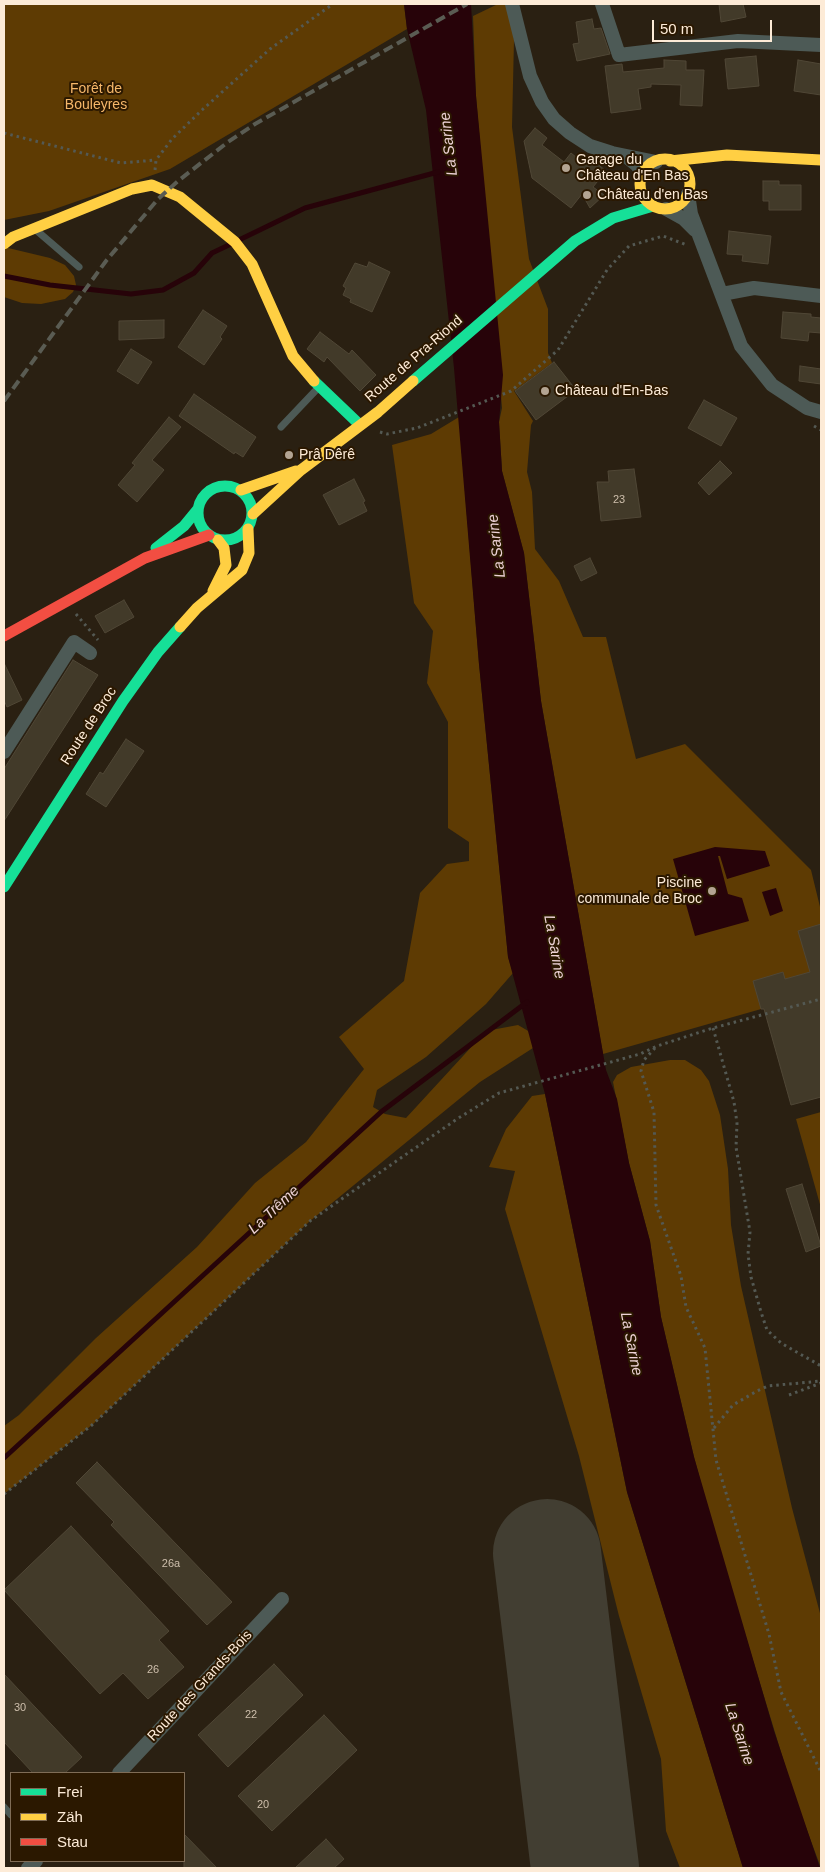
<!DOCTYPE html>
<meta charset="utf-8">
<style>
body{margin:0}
#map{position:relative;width:825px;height:1872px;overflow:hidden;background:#2a2012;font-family:Helvetica,sans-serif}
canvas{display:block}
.frame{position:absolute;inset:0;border:5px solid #fdebd7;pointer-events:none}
.legend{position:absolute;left:10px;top:1772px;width:175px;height:90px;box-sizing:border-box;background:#2b1800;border:1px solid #7f6c56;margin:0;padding:6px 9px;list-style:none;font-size:15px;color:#fdebd7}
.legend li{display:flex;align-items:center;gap:10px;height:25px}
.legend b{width:25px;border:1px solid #7f6c56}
.scale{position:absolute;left:652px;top:20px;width:120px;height:22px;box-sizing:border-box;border:2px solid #fdebd7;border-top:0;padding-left:6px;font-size:15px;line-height:18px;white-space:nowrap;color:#fdebd7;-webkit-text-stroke:4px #2b1800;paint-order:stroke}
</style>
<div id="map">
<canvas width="825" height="1872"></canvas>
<div class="frame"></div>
<ul class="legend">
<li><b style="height:6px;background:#16e098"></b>Frei</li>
<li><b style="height:6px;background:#ffcf43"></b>Zäh</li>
<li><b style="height:6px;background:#f24e42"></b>Stau</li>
</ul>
<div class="scale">50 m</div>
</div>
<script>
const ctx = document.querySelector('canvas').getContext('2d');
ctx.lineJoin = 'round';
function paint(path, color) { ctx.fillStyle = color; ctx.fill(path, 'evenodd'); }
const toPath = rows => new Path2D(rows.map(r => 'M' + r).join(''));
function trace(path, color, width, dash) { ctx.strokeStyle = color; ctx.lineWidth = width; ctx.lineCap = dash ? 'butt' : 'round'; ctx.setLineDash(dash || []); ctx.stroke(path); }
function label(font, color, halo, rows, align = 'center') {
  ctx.font = font + ' Helvetica,sans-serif'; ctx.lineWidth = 4; ctx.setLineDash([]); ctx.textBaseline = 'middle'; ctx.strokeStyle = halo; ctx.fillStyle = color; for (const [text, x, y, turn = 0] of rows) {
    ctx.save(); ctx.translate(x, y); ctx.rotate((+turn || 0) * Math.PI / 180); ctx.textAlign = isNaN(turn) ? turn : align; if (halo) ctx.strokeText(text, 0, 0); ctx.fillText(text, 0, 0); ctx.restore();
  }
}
paint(toPath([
 [4,4,404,4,407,29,170,169,49,211,4,220],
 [498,4,511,4,514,40,512,127,529,259,548,309,548,353,552,363,514,391,533,421,531,425,527,472,532,492,535,549,559,581,583,637,606,637,636,759,685,744,811,870,821,911,821,992,603,1054,541,701,524,553,502,471,499,422,502,408,476,96,473,16],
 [4,247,50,258,65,265,74,276,76,285,73,292,65,299,41,304,22,303,4,297],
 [459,417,479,664,508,957,513,973,486,1004,426,1057,377,1090,373,1107,385,1114,406,1118,486,1031,518,1025,530,1032,533,1048,480,1082,310,1221,92,1425,4,1494,4,1426,19,1415,96,1338,197,1247,255,1183,306,1142,364,1069,339,1037,404,981,420,893,447,864,469,861,469,842,448,828,448,722,427,683,433,631,414,603,392,445,431,434],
 [670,1060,685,1060,701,1070,709,1081,720,1115,728,1169,731,1225,741,1286,792,1508,821,1617,821,1868,795,1798,716,1539,694,1457,661,1317,650,1241,629,1163,613,1082,617,1075,631,1067],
 [545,1094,627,1492,743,1868,680,1868,666,1831,661,1759,619,1616,579,1456,505,1209,515,1171,489,1167,506,1129,532,1096],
 [821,1112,821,1208,796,1119]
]), '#5e3b03');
paint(toPath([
 [404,4,471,4,476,96,503,375,499,422,502,471,524,553,541,701,606,1070,617,1099,629,1163,650,1241,661,1317,694,1457,774,1731,820,1868,743,1868,627,1492,545,1094,508,957,479,664,454,368,426,110,407,29],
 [715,847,765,851,770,866,727,879,720,856,718,856,728,894,742,898,749,921,695,936,673,859],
 [776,888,783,911,770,916,762,892]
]), '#270309');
trace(toPath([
 [239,240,305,208,438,172],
 [4,276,50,285,131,294,163,290,194,273,212,253,231,244],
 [4,1458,381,1112,527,1002]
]), '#270309', 5);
trace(toPath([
 [547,1553,585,1868]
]), '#423e32', 108);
const building = toPath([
 [719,4,743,4,746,17,721,22,719,4],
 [592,19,594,29,601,28,610,54,577,61,573,44,579,43,576,22,592,19],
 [756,56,759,86,728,89,725,59,756,56],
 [664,60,686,61,686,70,704,70,702,106,680,105,681,85,651,84,651,87,638,89,641,109,611,113,605,66,622,64,623,72,664,68,664,60],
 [798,60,821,64,821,95,794,91,798,60],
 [535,128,547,138,542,145,564,162,571,153,582,162,587,155,606,171,593,187,604,195,590,208,582,194,571,208,532,178,524,141,535,128],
 [763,181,779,181,779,185,801,185,801,210,769,210,769,201,763,201,763,181],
 [729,231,771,236,768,264,742,261,743,255,727,254,729,231],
 [369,262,390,272,372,312,350,302,351,299,343,295,346,288,343,286,355,263,367,267,369,262],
 [203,310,227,326,220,337,222,339,204,365,178,347,203,310],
 [783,312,811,314,811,317,821,318,821,333,809,332,808,341,781,338,783,312],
 [164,320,164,338,119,340,119,321,164,320],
 [320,332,349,354,352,350,376,375,360,391,327,357,324,362,307,349,320,332],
 [131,349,152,362,138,384,117,371,131,349],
 [554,362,576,390,536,420,515,391,554,362],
 [800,366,821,369,821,384,799,381,800,366],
 [194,394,256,437,243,457,235,452,234,454,179,416,194,394],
 [704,400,737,418,721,446,688,428,704,400],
 [169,417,181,427,152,460,164,470,137,502,118,485,135,465,132,463,169,417],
 [720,461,732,473,709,495,698,483,720,461],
 [634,469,641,517,601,521,597,482,609,482,608,471,634,469],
 [354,479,365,501,363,502,367,511,339,525,323,495,354,479],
 [590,558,597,573,581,581,574,566,590,558],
 [124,600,134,617,105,633,95,616,124,600],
 [73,660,98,675,4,821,4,769,73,660],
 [4,663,22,700,7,707,4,700,4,663],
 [126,739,144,751,106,807,86,794,100,772,103,774,126,739],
 [821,924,821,1097,791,1105,764,1009,761,1009,753,981,783,972,785,979,810,972,798,931,821,924],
 [802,1184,821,1246,806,1252,786,1189,802,1184],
 [97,1462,232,1602,207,1625,111,1525,114,1522,76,1483,97,1462],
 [71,1526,169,1631,159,1640,184,1667,148,1699,123,1673,100,1694,4,1590,71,1526],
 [274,1664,303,1695,228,1767,198,1735,274,1664],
 [4,1674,82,1757,65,1773,33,1773,4,1742,4,1674],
 [324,1715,357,1750,272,1831,238,1796,324,1715],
 [184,1834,217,1868,184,1868,184,1834],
 [326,1839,344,1859,334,1868,295,1868,326,1839]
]);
paint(building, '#423a29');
trace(building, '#504736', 1);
trace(toPath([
 [4,133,121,163,156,160],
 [155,170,156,160,172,139,202,110,270,49,333,4],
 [814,426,821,430],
 [380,432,387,434,417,428,511,391,558,350,607,270,629,246,663,236,687,245],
 [76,614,98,640],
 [713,1028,734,1102,737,1123,736,1147,750,1232,748,1254,751,1277,761,1312,767,1330,781,1343,821,1366],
 [655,1048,644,1060,641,1071,654,1112,656,1205,681,1276,686,1307,705,1348,716,1460,769,1634,781,1692,821,1772],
 [789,1395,821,1383],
 [714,1428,733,1405,757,1391,768,1386,821,1381],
 [4,1494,92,1425,310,1221,457,1119,499,1093,640,1054,657,1046,713,1028,821,999]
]), '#545953', 3, [2.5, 4]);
trace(toPath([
 [36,230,79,267],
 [281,427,318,388],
 [4,1807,11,1815]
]), '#4d5a56', 7);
trace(toPath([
 [512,4,530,76,542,102,554,119,570,133,590,146,612,153,656,162],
 [602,4,619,55,738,41,821,45],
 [627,157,637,165,643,174],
 [688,194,691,214,741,346,772,385,807,408,821,412],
 [666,209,684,219,695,230],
 [722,294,754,288,821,296],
 [4,752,74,642,90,653],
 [119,1773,282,1599],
 [28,1868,36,1861]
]), '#4d5a56', 14);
trace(toPath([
 [314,381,360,425],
 [413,381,575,241,613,218,653,206],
 '198 513a27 27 0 1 1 54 0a27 27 0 1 1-54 0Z',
 [156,548,184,526,198,509],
 [4,887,123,701,158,652,180,627]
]), '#16e098', 11);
trace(toPath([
 '640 184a25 25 0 1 1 50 0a25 25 0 1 1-50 0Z',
 [670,161,727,155,821,160],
 [4,244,13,237,132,189,152,185,180,197,235,242,252,264,293,356,314,381],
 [241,490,296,471],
 [253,514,301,470,378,412,413,381],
 [213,591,226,565,224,548,218,540],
 [180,627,197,608,242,570,249,553,248,529]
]), '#ffcf43', 11);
trace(toPath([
 [4,636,145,558,209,535]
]), '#f24e42', 11);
trace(toPath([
 [4,401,106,261,158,199,178,181,228,142,255,124,467,4]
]), '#5a5c53', 4, [10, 5]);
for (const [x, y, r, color] of [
 [566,168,5,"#b3a492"],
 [587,195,5,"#b3a492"],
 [545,391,5,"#b3a492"],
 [289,455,5,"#b3a492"],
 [712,891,5,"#b3a492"]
]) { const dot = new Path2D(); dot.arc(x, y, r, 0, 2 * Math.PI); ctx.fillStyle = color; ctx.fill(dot); trace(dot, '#2b1800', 2); }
label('11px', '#cebfac', null, [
 ["23",619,500],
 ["26a",171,1564],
 ["26",153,1670],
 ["30",20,1708],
 ["22",251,1715],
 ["20",263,1805]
]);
label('14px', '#f6b769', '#2b1800', [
 ["Forêt de",96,89],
 ["Bouleyres",96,105]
]);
label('14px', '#fdebd7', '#2b1800', [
 ["Garage du",576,160],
 ["Château d'En Bas",576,176],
 ["Château d'en Bas",597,195],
 ["Château d'En-Bas",555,391],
 ["Prâ Dêrê",299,455],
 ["Piscine",702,883,"right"],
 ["communale de Broc",702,899,"right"]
], 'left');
label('14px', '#fdebd7', '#2b1800', [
 ["Route de Pra-Riond",414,359,-41],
 ["Route de Broc",89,726,-57],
 ["Route des Grands-Bois",200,1686,-47]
]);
label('italic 15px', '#eed3d6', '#2b1800', [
 ["La Sarine",449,144,-97],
 ["La Sarine",497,546,-97],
 ["La Sarine",554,947,80],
 ["La Trême",274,1210,-43],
 ["La Sarine",631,1344,79],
 ["La Sarine",739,1734,72]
]);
</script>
